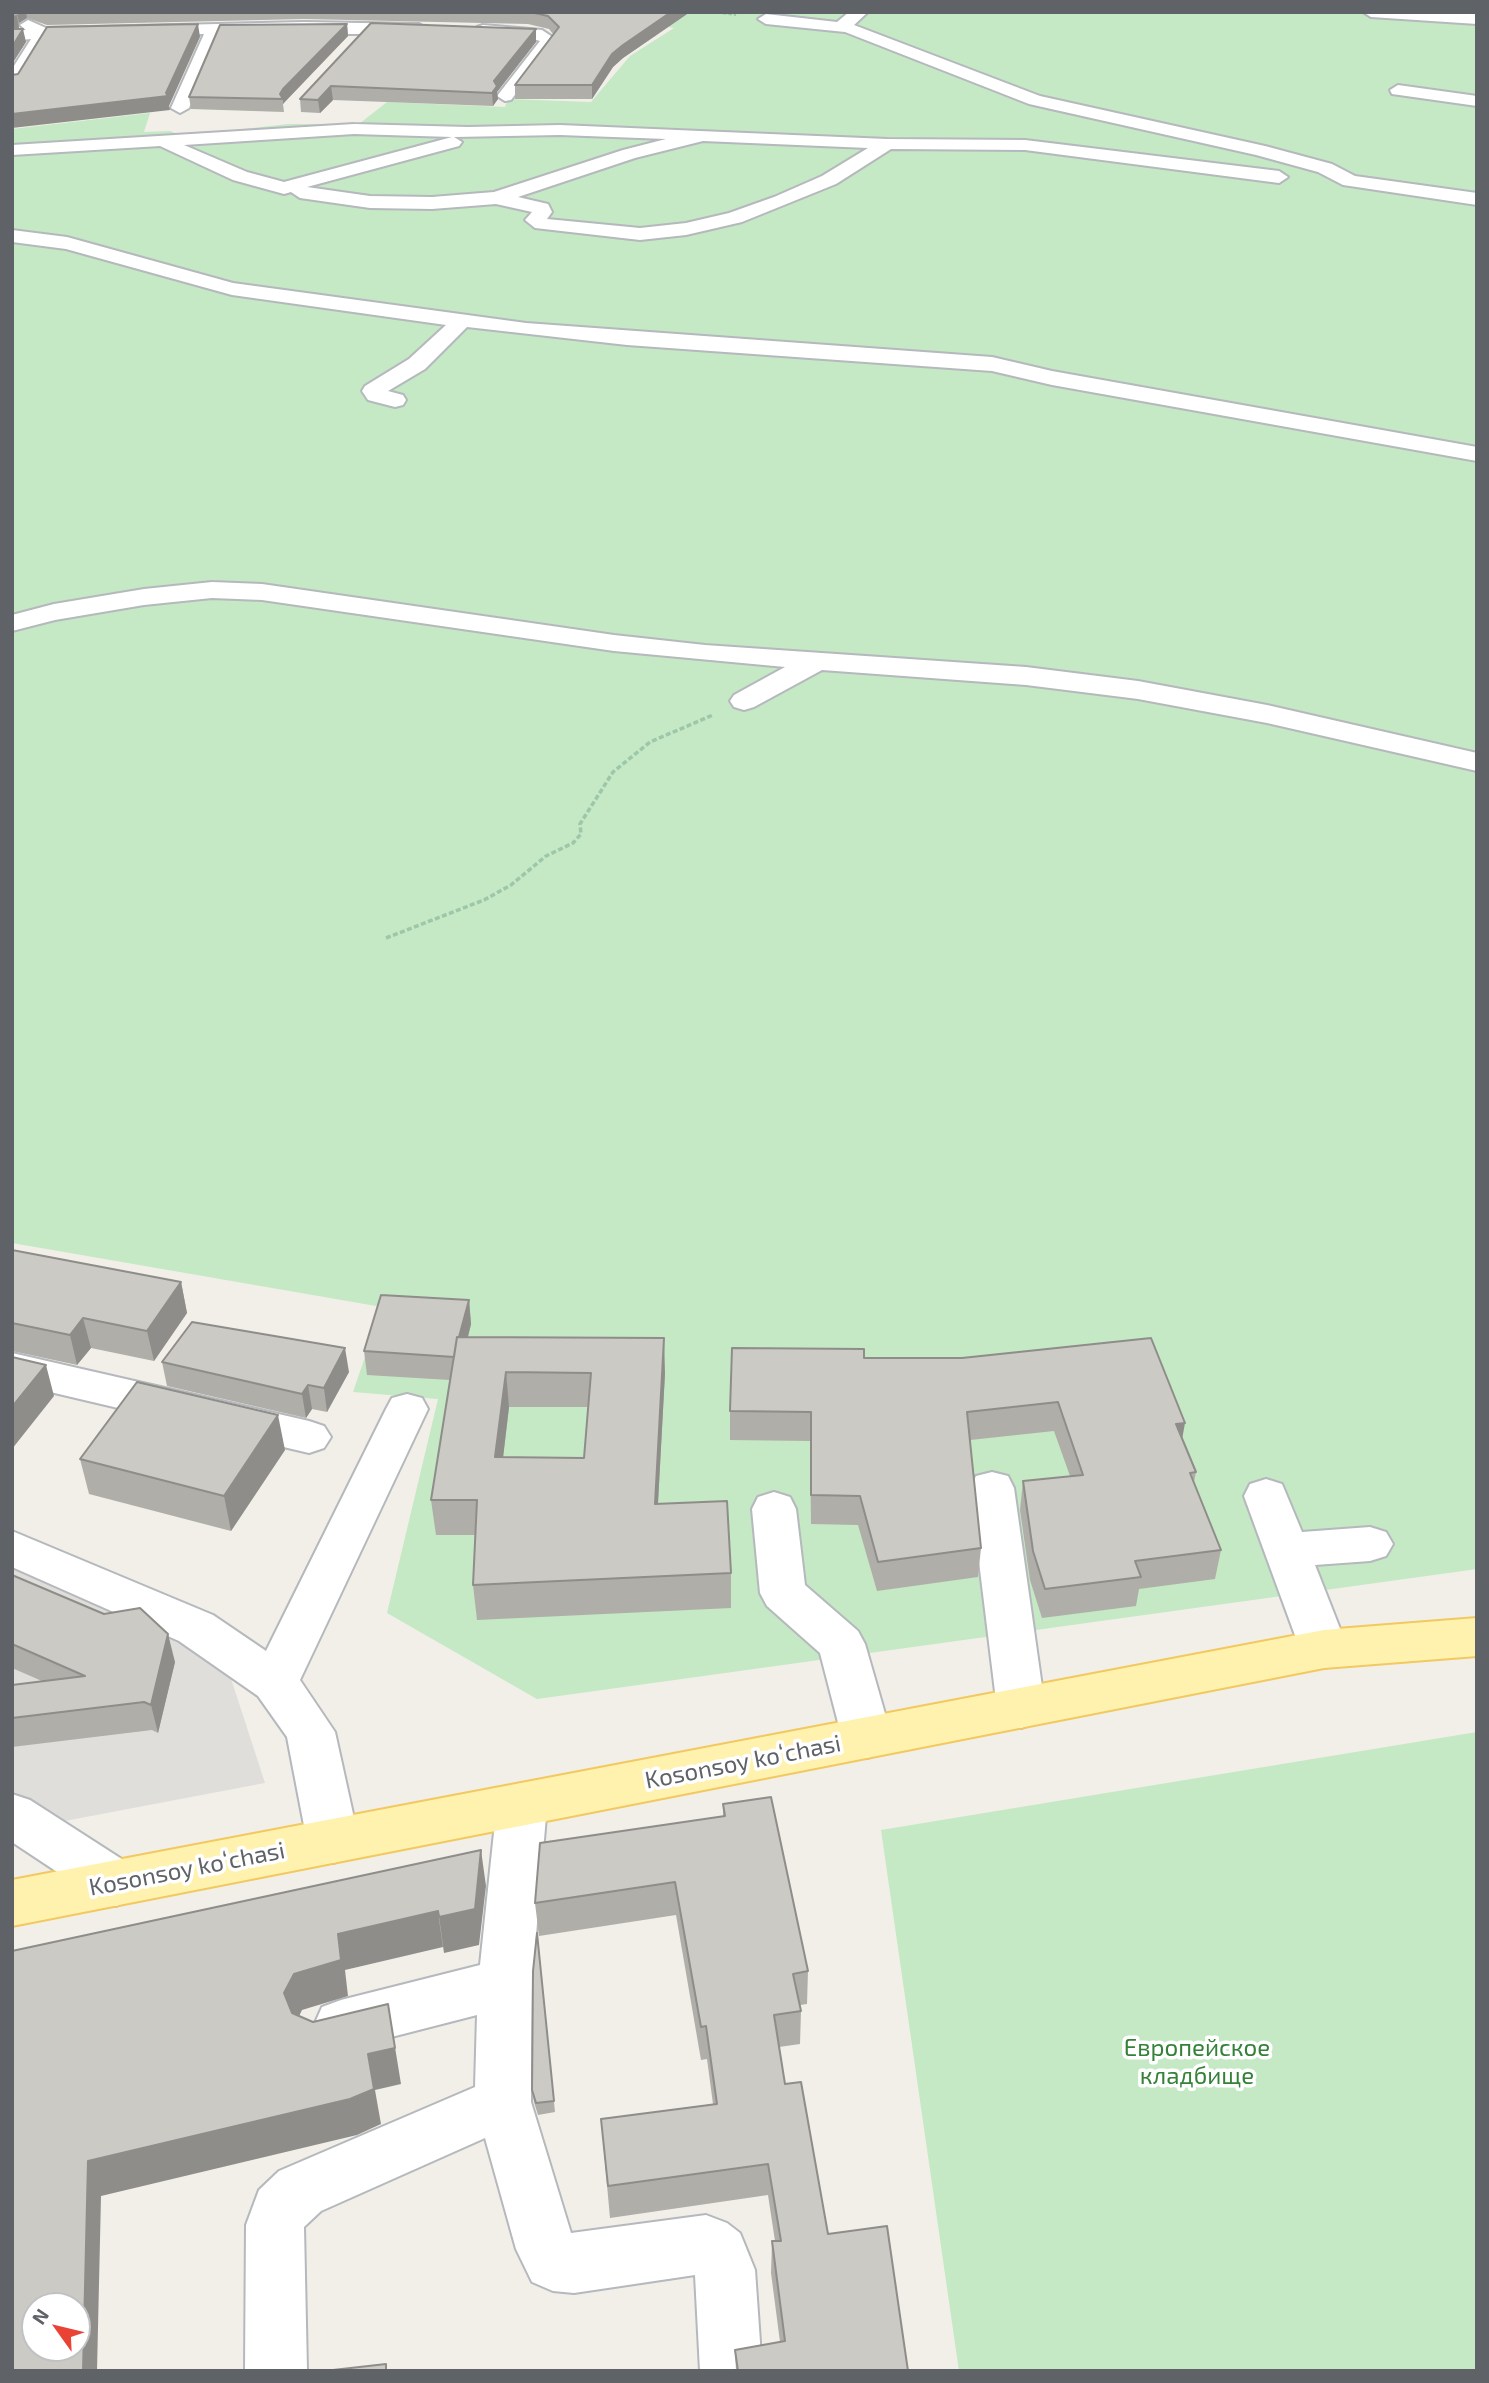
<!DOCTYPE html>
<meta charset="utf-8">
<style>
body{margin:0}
#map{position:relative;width:1489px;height:2383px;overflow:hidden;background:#f1efe8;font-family:"Exo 2",sans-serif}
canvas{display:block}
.frame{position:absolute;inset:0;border:14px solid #5f6368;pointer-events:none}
.north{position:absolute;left:21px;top:2292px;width:70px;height:70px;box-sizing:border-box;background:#fff;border:2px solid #bfc1c3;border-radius:50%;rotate:304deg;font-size:19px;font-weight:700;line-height:28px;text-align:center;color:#5f6368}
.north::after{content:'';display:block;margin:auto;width:24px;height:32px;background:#ea4335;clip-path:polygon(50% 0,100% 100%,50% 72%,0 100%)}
</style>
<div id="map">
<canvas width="1489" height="2383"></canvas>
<div class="frame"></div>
<div class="north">N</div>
</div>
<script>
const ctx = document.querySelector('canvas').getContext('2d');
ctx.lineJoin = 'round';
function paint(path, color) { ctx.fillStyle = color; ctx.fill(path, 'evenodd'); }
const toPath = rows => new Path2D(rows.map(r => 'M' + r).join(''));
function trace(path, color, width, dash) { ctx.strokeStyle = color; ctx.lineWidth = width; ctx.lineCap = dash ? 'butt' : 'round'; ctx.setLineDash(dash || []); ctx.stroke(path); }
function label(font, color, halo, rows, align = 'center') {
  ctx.font = font + ' "Exo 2",sans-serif'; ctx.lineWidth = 7; ctx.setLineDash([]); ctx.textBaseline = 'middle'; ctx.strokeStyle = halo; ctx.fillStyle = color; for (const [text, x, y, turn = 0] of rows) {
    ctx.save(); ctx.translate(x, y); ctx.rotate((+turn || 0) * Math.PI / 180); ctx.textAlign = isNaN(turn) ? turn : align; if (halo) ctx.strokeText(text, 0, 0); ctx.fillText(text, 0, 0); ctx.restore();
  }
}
paint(toPath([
 [12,1564,224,1657,265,1783,12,1831]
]), '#e0deda');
paint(toPath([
 [622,12,1477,12,1477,1569,537,1699,387,1613,438,1399,353,1392,382,1307,12,1243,12,129,150,113,144,132,170,131,182,136,288,124,359,124,387,102,505,107,508,99,591,102,630,56,674,28,647,23],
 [1477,1732,1477,2371,959,2371,881,1830]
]), '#c5e8c5');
const minor = toPath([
 [849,12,868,12,854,25,1040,96,1265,146,1332,164,1355,176,1477,193,1477,205,1343,185,1318,172,1256,155,1029,104,845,32,766,24,758,19,766,14,837,22,849,12],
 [1363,12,1477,14,1477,24,1371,17,1363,12],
 [28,20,46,28,304,22,419,24,427,29,419,34,220,34,189,108,180,113,171,108,204,34,48,38,18,86,12,87,12,69,31,39,12,41,12,31,26,30,20,25,28,20],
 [483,25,542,30,557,40,511,100,505,101,497,96,540,41,527,37,477,33,475,30,477,27,483,25],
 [1398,85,1477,96,1477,106,1392,94,1390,90,1398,85],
 [354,124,468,127,560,125,887,139,1025,140,1279,171,1288,177,1279,183,1025,150,891,149,836,184,742,222,686,235,640,240,535,228,525,220,532,212,496,204,432,209,370,208,300,198,291,192,284,194,233,180,160,146,12,155,12,145,354,124],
 [354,134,452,137,284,182,247,172,184,145,354,134],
 [560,135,666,139,623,150,494,192,432,197,370,196,307,187,459,146,462,142,454,137,560,135],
 [703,141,868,148,822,176,774,197,729,213,686,223,640,228,547,219,552,212,548,204,518,197,635,158,703,141],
 [12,230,67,237,233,283,526,323,992,357,1052,371,1477,447,1477,461,1052,385,992,371,627,345,467,327,425,369,388,391,403,395,406,400,403,405,395,407,368,400,362,391,365,386,409,359,446,325,232,295,66,249,12,242,12,230],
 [212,582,262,584,614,635,705,645,1026,667,1138,681,1267,705,1477,753,1477,771,1267,723,1138,699,1026,685,822,670,754,707,744,710,734,707,730,701,734,695,785,667,614,651,262,600,212,598,144,605,55,620,12,631,12,615,54,604,144,589,212,582],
 [12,1353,309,1421,324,1426,331,1437,324,1448,309,1453,12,1383,12,1353],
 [407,1394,422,1398,428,1409,300,1680,335,1732,359,1841,351,1857,333,1863,315,1857,307,1841,287,1737,258,1696,179,1641,12,1567,12,1531,213,1615,266,1651,386,1409,392,1398,407,1394],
 [992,1472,1008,1476,1014,1488,1045,1708,1038,1722,1021,1728,1004,1722,997,1708,970,1488,976,1476,992,1472],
 [1266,1479,1282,1484,1302,1532,1370,1527,1386,1532,1393,1544,1386,1556,1370,1561,1315,1565,1348,1649,1341,1662,1324,1668,1307,1662,1300,1649,1244,1496,1250,1484,1266,1479],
 [774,1492,790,1497,796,1509,805,1585,858,1631,865,1644,892,1738,884,1752,867,1758,850,1752,842,1738,820,1653,767,1606,760,1593,752,1509,758,1497,774,1492],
 [522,1783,540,1789,547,1804,532,1983,531,2102,571,2233,706,2215,727,2223,740,2233,755,2270,762,2371,700,2371,695,2275,574,2293,553,2291,532,2282,516,2249,485,2138,321,2211,304,2227,307,2371,245,2371,246,2225,259,2190,279,2171,475,2087,477,2015,341,2050,322,2043,314,2025,322,2007,341,2000,480,1965,497,1804,504,1789,522,1783],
 [12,1794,30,1800,134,1867,142,1883,134,1899,116,1906,98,1899,12,1842,12,1794]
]);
const major = toPath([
 [1477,1618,1477,1656,1324,1668,12,1926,12,1880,1324,1630,1477,1618]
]);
trace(minor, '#b5b8bc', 4);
trace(major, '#f2c960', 4);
trace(toPath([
 [712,12,736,15]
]), '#9cc7a9', 2, [3.5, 2]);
trace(toPath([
 [386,938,484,900,511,885,546,856,573,843,581,834,580,824,613,772,650,742,713,715]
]), '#9cc7a9', 3.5, [5, 2.5]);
paint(minor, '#fff');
paint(major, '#fff2af');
paint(toPath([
 [12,12,690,12,623,58,613,67,592,99,515,99,515,85,553,34,549,29,528,24,304,19,47,25,27,18,19,23,19,28,15,29,26,42,12,64],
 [371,23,536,29,536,42,497,92,498,99,493,106,333,100,320,113,301,112,300,99],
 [347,24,348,36,285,101,283,104,284,112,191,109,189,97],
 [12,1250,181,1282,187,1313,154,1361,91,1348,77,1365,12,1351],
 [469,1300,471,1324,468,1337,665,1373,658,1504,731,1573,731,1608,477,1620,473,1585,475,1535,436,1535,431,1500,450,1380,367,1375,364,1351],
 [509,1407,588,1407,584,1458,503,1457],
 [864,1358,962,1358,1183,1440,1196,1472,1194,1482,1221,1550,1215,1579,1139,1589,1136,1606,1042,1618,1030,1580,1020,1510,1023,1481,1070,1476,1054,1431,970,1440,981,1548,978,1577,877,1591,858,1525,811,1524,810,1441,730,1440,730,1411],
 [162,1362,349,1372,327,1412,312,1409,306,1418,167,1386],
 [285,1450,231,1531,89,1494,80,1459],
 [12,1575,175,1662,158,1733,152,1730,12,1747,12,1685,42,1681,12,1668],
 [723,1804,808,1971,807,2004,800,2005,801,2011,800,2044,779,2047,785,2084,828,2234,908,2371,736,2371,735,2350,780,2342,771,2273,772,2241,775,2241,768,2195,610,2218,601,2119,713,2104,707,2059,701,2060,676,1915,539,1936,535,1903,723,1817],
 [537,1933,555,2112,538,2115,534,2102,532,2090]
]), '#afaea9');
paint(toPath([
 [17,12,26,12,27,18,19,23],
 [671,12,690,12,623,58,613,67,592,99,592,85,612,54,623,45],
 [17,15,19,28,12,30,12,16],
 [198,24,200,37,169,106,170,110,12,128,12,114,166,93],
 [347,24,348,36,283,104,283,99,280,94,283,89],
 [23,29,26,42,12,64,12,47],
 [536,29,536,42,497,92,498,99,493,106,492,93,494,81],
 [331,86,333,100,320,113,318,100],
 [181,1282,187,1313,154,1361,147,1331],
 [469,1300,471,1324,457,1380,454,1357],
 [83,1318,91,1348,77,1365,70,1335],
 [664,1338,665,1373,656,1539,655,1504],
 [345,1348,349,1372,327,1412,324,1388],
 [46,1365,54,1396,12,1449,12,1407],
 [506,1372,509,1407,499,1492,495,1457],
 [308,1385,312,1409,306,1418,302,1394],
 [278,1415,285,1450,231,1531,224,1496],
 [1185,1423,1180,1451,1176,1424],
 [168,1634,175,1662,158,1733,151,1705],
 [481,1850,486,1886,479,1945,444,1953,439,1917],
 [438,1911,443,1947,345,1970,348,1996,302,2010,293,2029,284,1993,294,1974,338,1934],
 [388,2004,401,2084,375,2090,381,2124,357,2135,101,2196,97,2371,83,2371,88,2161,368,2054]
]), '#8f8d8a');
const building = toPath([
 [530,12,671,12,623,45,612,54,592,85,515,85,559,27,548,16,530,12],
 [371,23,536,29,494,81,497,86,492,93,331,86,318,100,300,99,371,23],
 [198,24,166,93,168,96,12,114,12,75,18,74,47,27,198,24],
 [347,24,283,89,280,94,283,99,189,97,220,25,347,24],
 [12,29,23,29,12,47,12,29],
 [12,1250,181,1282,147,1331,83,1318,70,1335,12,1323,12,1250],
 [381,1295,469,1300,459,1337,457,1337,454,1357,364,1351,381,1295],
 [192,1322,345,1348,324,1388,308,1385,302,1394,162,1362,192,1322],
 [457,1337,664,1338,655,1504,727,1501,731,1573,473,1585,477,1500,431,1500,457,1337],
 [506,1372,591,1373,584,1458,495,1457,506,1372],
 [1151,1338,1185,1423,1176,1424,1196,1472,1190,1473,1221,1550,1135,1561,1141,1577,1045,1589,1033,1551,1023,1481,1083,1475,1058,1402,967,1412,981,1548,878,1562,860,1496,811,1495,811,1412,730,1411,732,1348,864,1349,864,1358,962,1358,1151,1338],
 [12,1357,46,1365,12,1407,12,1357],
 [137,1382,278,1415,224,1496,80,1459,137,1382],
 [12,1575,104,1614,140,1608,168,1634,151,1705,144,1702,12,1718,12,1685,85,1676,12,1644,12,1575],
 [771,1797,808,1971,793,1974,801,2011,774,2015,785,2084,801,2082,828,2234,887,2226,908,2371,738,2371,735,2350,785,2341,772,2241,781,2241,768,2164,608,2186,601,2119,717,2104,706,2026,701,2027,675,1882,535,1903,540,1843,725,1816,723,1804,771,1797],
 [481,1850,475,1909,439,1917,438,1911,338,1934,341,1960,294,1974,284,1993,292,2013,313,2022,388,2004,395,2048,368,2054,374,2089,350,2099,88,2161,83,2371,12,2371,12,1951,481,1850],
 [35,2306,77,2306,77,2348,35,2348,35,2306],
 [537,1933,554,2101,536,2103,532,2090,533,1971,537,1933],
 [386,2364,386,2371,324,2371,386,2364]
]);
paint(building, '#cccac5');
trace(building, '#8f8d8a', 2);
label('24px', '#5f6368', '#fff', [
 ["Kosonsoy koʻchasi",743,1762,-11],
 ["Kosonsoy koʻchasi",187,1869,-11]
]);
label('24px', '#348238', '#fff', [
 ["Европейское",1197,2048],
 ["кладбище",1197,2076]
]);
</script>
